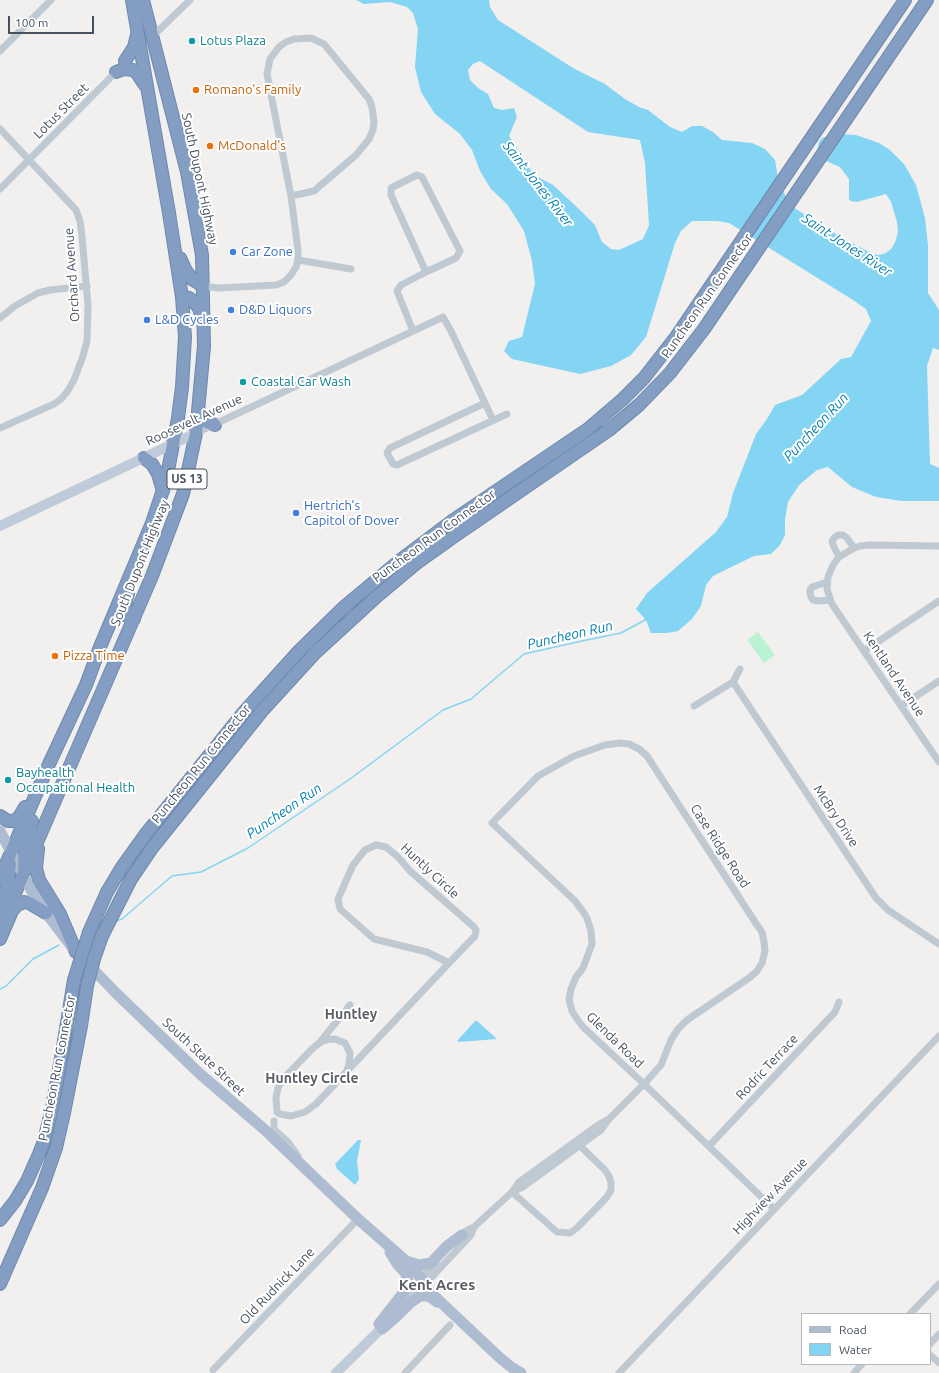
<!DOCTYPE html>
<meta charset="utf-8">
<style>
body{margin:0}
#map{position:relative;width:939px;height:1373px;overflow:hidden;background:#f2efef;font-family:Ubuntu,sans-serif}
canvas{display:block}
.legend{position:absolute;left:801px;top:1313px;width:130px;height:52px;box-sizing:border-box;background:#fff;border:1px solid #b5b9bf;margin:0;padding:5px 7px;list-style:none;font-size:12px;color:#46515f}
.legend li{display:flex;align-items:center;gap:8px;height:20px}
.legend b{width:20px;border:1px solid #b5b9bf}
.scale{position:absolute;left:8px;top:16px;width:86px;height:18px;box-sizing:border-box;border:2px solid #46515f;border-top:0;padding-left:5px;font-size:12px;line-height:14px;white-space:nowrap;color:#46515f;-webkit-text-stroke:3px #fff;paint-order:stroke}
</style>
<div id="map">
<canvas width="939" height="1373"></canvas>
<ul class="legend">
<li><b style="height:5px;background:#adbcd0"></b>Road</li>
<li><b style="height:11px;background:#84d5f3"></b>Water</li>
</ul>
<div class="scale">100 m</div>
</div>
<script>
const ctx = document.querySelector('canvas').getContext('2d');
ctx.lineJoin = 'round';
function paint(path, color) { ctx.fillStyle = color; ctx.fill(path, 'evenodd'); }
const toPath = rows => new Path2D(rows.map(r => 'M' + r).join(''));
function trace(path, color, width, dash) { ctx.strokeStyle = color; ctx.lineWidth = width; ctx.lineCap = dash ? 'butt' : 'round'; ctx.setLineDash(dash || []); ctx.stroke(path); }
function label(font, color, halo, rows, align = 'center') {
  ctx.font = font + ' Ubuntu,sans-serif'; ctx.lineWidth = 4; ctx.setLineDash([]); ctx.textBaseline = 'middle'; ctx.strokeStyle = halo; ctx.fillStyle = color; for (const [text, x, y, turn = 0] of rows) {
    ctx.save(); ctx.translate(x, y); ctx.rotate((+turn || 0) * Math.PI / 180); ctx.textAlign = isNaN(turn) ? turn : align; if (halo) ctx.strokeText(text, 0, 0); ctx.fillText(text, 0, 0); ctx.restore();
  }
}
paint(toPath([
 [758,632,775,655,764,663,747,640]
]), '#baf3d4');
paint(toPath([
 [356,0,489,0,490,7,498,20,573,68,605,84,625,99,639,107,648,110,670,127,682,132,692,126,702,126,713,132,722,140,752,143,765,149,775,160,778,178,787,200,796,209,842,238,873,254,879,255,886,253,892,248,896,240,898,231,897,222,891,202,886,194,857,202,851,201,849,199,849,179,840,167,819,158,816,155,819,142,822,138,835,134,856,135,879,143,890,150,904,164,916,185,925,218,928,245,928,293,939,310,939,350,933,348,927,366,930,464,939,468,939,501,902,501,876,497,852,487,828,467,817,470,799,485,788,502,785,519,785,535,780,545,771,554,754,556,713,576,706,585,701,606,692,619,678,631,667,633,651,633,646,620,636,609,647,593,716,532,727,517,733,493,756,434,767,419,775,405,802,395,841,359,851,357,871,321,866,309,853,300,729,223,717,221,692,221,681,231,675,243,646,337,631,355,611,366,580,374,512,359,504,351,509,341,522,337,535,284,532,261,524,231,507,204,491,189,480,171,472,150,460,134,435,114,421,92,415,67,418,29,413,13,407,7,390,2,364,4],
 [480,61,588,132,640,140,645,163,649,225,643,239,619,250,611,249,602,242,595,225,579,209,553,185,534,175,509,136,517,117,514,108,502,110,494,108,488,94,478,88,470,80,468,70,473,64],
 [475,1021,477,1021,497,1039,459,1042,457,1041],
 [358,1140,361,1140,357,1161,359,1179,355,1185,337,1169,335,1164]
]), '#84d5f3');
trace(toPath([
 [116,921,122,919,172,876,201,872,248,848,350,779,443,710,471,699,524,654,582,641,621,633,647,619],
 [0,989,6,986,33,959,59,945]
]), '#84d5f3', 1.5);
const highway = toPath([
 [125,61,134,47,137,35],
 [116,72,124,69,133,70,137,73,145,85],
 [180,258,186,271,192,279,203,286],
 [182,297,189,298,194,302,199,308,202,318],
 [199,411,204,421,215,425],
 [144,458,152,464,158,474,163,491],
 [128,594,126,600,125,613,127,616,134,619],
 [0,816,8,821,14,821,19,817,25,807],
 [38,849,36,868,39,880,60,914,76,952],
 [24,866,25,845,32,821],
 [0,878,49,764,86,685,100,647,152,523,166,481,178,418,182,387,185,337,182,297,169,213,132,0],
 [1,910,8,881,10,864],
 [0,928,152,576,183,494,196,433,204,346,202,255,187,172,143,0],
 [89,932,107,892,122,867,145,835,244,712,299,651,344,607,399,561,452,521,588,429,623,399,644,378,676,337,905,0],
 [102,936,131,879,152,848,262,711,315,653,375,598,418,562,456,535,609,430,639,405,670,373,704,329,927,0],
 [0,939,12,911,17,905,24,902,29,903,46,913],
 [0,1220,15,1201,27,1181,39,1154,44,1141,52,1108,63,1047,74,980],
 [0,1284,42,1188,56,1148,64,1113,81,1026,87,986]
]);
trace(highway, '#6e89ae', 14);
trace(toPath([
 [153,36,190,0],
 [0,51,51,0],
 [0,129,76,210,80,221,82,236,88,306,87,341,83,356,74,380,67,392,61,399,54,404,0,428],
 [0,189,118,70],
 [298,260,351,269],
 [203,286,219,288,276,285,284,282,291,275,296,267,298,260,298,250,291,196,267,74,270,59,279,47,286,42,294,39,311,38,324,44,369,99,372,107,374,122,373,130,369,139,356,155,314,191,291,196],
 [0,318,15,306,38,293,50,290,87,286],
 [413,331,397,291,401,285,426,272,391,195,391,188,417,175,422,177,460,251,456,258,426,272],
 [485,403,390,448,387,453,393,464,397,465,507,414],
 [196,433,443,317,451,331,493,420],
 [939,546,870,545,860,546,854,548,839,557,833,565,828,577,827,589,832,604,939,762],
 [839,557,833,545,832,541,834,538,838,535,843,535,847,538,854,548],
 [827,582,812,587,810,590,810,593,811,597,813,600,819,601,830,600],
 [864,651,939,601],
 [733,682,876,898,888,910,939,944],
 [694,706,733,682,740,669],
 [901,706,939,681],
 [376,845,386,847,398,857,410,871,474,927,476,930,475,936,449,963,427,952,374,939,340,909,338,899,353,865,365,850,376,845],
 [320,1042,350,1005],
 [347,1070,349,1065,350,1053,345,1043,335,1039,325,1040,318,1044,312,1049,283,1079,278,1088,276,1098,277,1112,280,1114,291,1116,305,1112,316,1104,449,963],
 [274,1121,274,1129,288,1142,298,1156],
 [709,1146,835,1012,839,1002],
 [512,1192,523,1187,601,1130,609,1119,644,1084,661,1065,671,1040,678,1029,687,1020,749,978,757,971,762,963,765,951,764,942,762,932,757,925,647,756,639,749,629,744,620,743,605,745,574,756,538,776,492,823,574,900,582,910,587,918,591,931,592,944,583,968,576,977,571,989,569,1000,572,1011,577,1019,583,1027,644,1084,774,1209],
 [512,1192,557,1232,570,1233,577,1228,607,1197,611,1190,611,1183,609,1176,605,1170,577,1143],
 [460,1237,466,1231,474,1227,512,1192,519,1182,598,1125,607,1120],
 [421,1278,436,1262],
 [427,1282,471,1235,474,1227],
 [910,1314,939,1284],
 [930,1344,939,1334],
 [930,1355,939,1363],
 [213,1370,358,1219],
 [405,1373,450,1325],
 [619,1373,939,1036],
 [854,1373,862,1364]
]), '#bfc9d2', 7);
trace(toPath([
 [0,526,196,433],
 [407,1302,427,1282],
 [336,1373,386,1324]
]), '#c0cbda', 10);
trace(toPath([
 [0,831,31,890,46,913,72,947],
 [86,962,116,993,199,1073,265,1130,358,1219,406,1261,421,1278,431,1293,499,1357,511,1367,521,1373],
 [406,1261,419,1265,431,1263,447,1246,462,1235],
 [379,1324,404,1292,408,1281,405,1272,398,1265,390,1252],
 [382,1329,397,1316,410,1303,420,1296,429,1296,437,1302]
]), '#adbcd0', 11);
trace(highway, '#839ec2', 12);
const highwayBridge = toPath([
 [74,980,89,932],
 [87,986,94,959,102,936]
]);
trace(highwayBridge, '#6e89ae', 14, []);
trace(highwayBridge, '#839ec2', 12);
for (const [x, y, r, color] of [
 [192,41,4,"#0f9aa8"],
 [196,90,4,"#e8710a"],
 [210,146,4,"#e8710a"],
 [233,252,4,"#3f7fe0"],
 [231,310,4,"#3f7fe0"],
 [147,320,4,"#3f7fe0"],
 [243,382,4,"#0f9aa8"],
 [296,513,4,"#3f7fe0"],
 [55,656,4,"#e8710a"],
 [8,780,4,"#0f9aa8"]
]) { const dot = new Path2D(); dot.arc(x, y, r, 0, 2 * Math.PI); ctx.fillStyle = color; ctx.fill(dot); trace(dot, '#fff', 1.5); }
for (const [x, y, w] of [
 [187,479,40]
]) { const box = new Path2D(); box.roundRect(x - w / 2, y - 10, w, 20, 3); ctx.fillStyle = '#fff'; ctx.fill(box); trace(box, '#46515f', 1); }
label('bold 12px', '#46515f', null, [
 ["US 13",187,479]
]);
label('13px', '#0d838f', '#fff', [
 ["Lotus Plaza",200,41],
 ["Coastal Car Wash",251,382],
 ["Bayhealth",16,773],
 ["Occupational Health",16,788]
], 'left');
label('13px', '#c56008', '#fff', [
 ["Romano's Family",204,90],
 ["McDonald's",218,146],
 ["Pizza Time",63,656]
], 'left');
label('13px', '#46515f', '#fff', [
 ["Lotus Street",61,111,-45],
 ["South Dupont Highway",200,179,78],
 ["Orchard Avenue",72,275,-94],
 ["Puncheon Run Connector",707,296,-55],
 ["Roosevelt Avenue",194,420,-25],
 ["Puncheon Run Connector",434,536,-36],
 ["South Dupont Highway",140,563,-68],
 ["Kentland Avenue",894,674,56],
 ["Puncheon Run Connector",201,764,-51],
 ["McBry Drive",836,816,57],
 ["Case Ridge Road",720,846,57],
 ["Huntly Circle",430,871,43],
 ["Glenda Road",615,1040,44],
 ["South State Street",204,1057,43],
 ["Rodric Terrace",767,1067,-47],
 ["Puncheon Run Connector",57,1068,-79],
 ["Highview Avenue",770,1196,-46],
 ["Old Rudnick Lane",277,1286,-46]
]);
label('13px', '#366cbe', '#fff', [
 ["Car Zone",241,252],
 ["D&D Liquors",239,310],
 ["L&D Cycles",155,320],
 ["Hertrich’s",304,506],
 ["Capitol of Dover",304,521]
], 'left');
label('italic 14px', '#027faf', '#fff', [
 ["Saint Jones River",538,184,52],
 ["Saint Jones River",847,245,33],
 ["Puncheon Run",816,427,-47],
 ["Puncheon Run",570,635,-13],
 ["Puncheon Run",284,811,-34]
]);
label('bold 14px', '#5b5f65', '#fff', [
 ["Huntley",351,1014],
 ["Huntley Circle",312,1078]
]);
label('bold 15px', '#5b5f65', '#fff', [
 ["Kent Acres",437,1285]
]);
</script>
